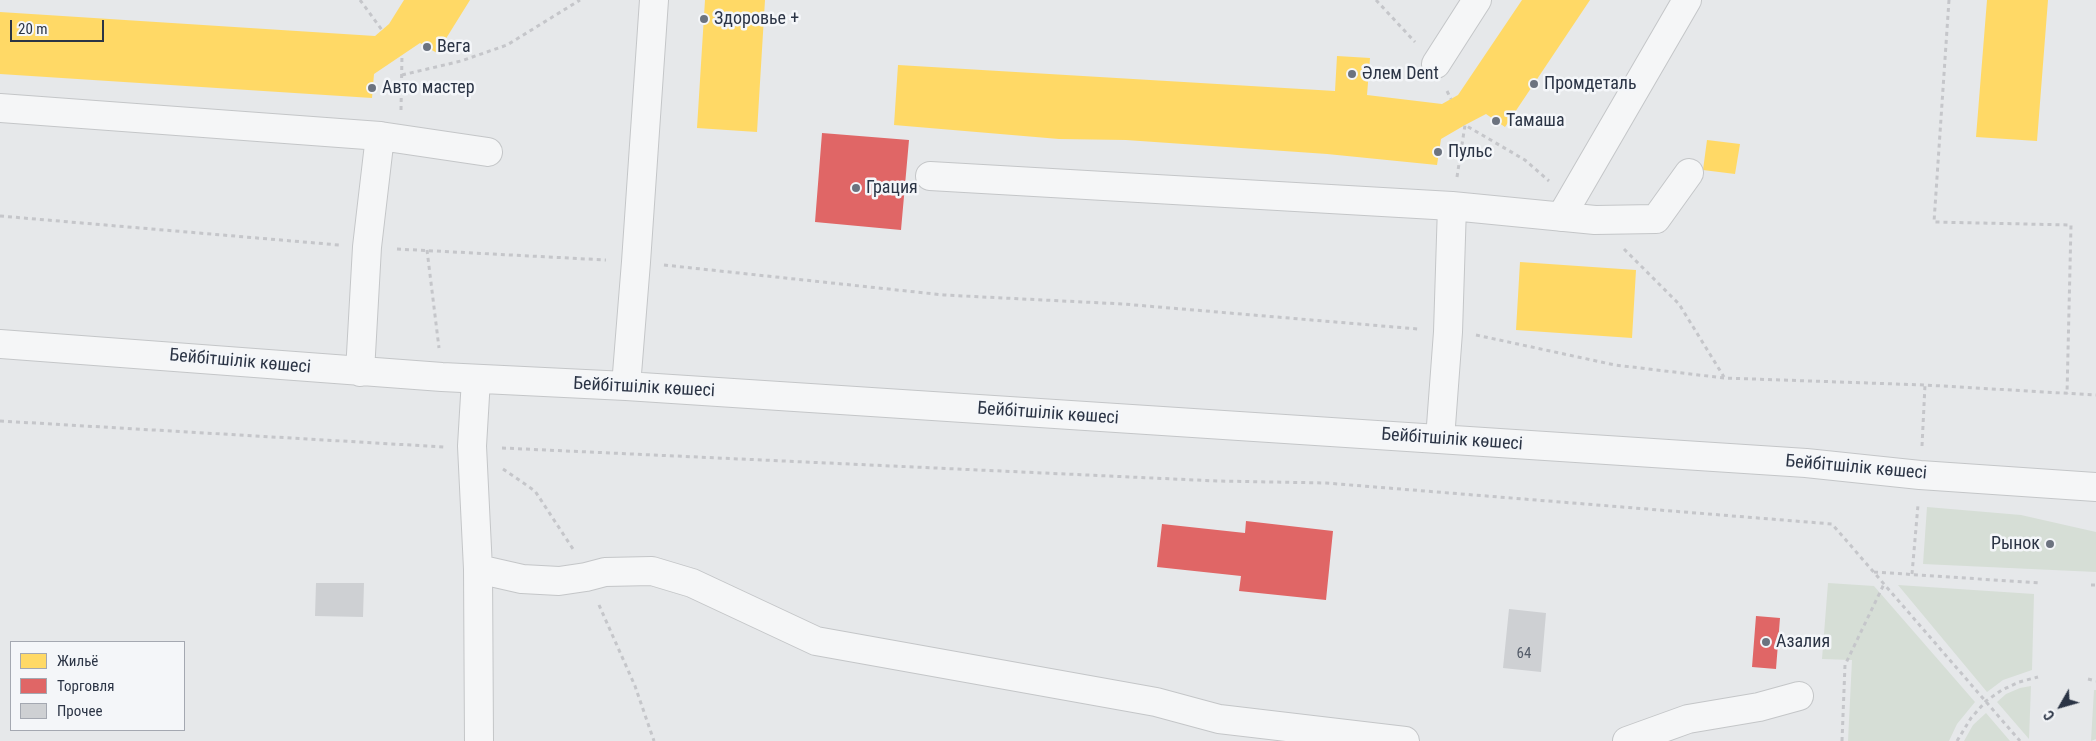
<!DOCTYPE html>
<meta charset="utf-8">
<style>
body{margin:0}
#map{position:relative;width:2096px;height:741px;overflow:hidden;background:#e6e8ea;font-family:"Roboto Condensed",sans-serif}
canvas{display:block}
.legend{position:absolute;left:10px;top:641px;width:175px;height:90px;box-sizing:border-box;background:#f4f6f9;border:1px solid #a4a8b1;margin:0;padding:6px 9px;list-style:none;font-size:15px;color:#2b3445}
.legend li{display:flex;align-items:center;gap:10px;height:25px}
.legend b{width:25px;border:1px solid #a4a8b1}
.north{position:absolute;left:2036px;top:681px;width:50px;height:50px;-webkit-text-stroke:4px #f4f6f9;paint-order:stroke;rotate:232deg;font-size:14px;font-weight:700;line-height:20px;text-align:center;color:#2b3445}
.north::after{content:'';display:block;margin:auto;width:18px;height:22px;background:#2b3445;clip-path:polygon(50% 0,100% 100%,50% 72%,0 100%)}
.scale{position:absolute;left:10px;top:20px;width:94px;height:22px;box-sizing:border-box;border:2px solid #2b3445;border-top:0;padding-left:6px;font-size:15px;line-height:18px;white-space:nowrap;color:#2b3445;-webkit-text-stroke:4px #f4f6f9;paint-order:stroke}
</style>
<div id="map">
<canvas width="2096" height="741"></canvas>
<ul class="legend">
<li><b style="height:14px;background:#ffd966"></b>Жильё</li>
<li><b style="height:14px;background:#e06666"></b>Торговля</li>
<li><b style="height:14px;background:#ced0d3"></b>Прочее</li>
</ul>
<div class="north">С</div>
<div class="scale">20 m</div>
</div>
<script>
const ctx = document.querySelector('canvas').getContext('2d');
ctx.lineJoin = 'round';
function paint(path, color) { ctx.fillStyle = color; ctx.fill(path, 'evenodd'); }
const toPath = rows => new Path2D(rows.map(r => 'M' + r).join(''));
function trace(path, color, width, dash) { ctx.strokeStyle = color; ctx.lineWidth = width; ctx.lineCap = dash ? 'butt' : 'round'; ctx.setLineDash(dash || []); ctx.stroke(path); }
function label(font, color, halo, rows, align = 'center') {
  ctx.font = font + ' "Roboto Condensed",sans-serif'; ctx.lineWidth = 5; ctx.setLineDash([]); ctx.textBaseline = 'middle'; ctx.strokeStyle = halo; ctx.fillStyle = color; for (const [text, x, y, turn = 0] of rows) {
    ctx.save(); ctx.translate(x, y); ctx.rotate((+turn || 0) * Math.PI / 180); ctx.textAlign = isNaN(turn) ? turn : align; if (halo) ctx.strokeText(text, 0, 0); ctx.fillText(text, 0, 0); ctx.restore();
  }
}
paint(toPath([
 [1927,507,2021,515,2096,532,2096,572,1923,564],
 [1828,583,1874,586,1975,702,1957,724,1949,741,1848,741,1852,660,1822,659],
 [1898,585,2034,594,2032,670,2003,680,1987,692],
 [2031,686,2029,739,1997,702,2006,694,2020,688],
 [2094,690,2096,690,2096,739,2091,741],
 [1986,713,2010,741,1964,741,1973,725]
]), '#d6ded6');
paint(toPath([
 [404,0,470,0,437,53,420,43,374,74,372,98,0,74,0,12,375,36,389,24],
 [705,0,765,0,757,132,697,128],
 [1522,0,1590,0,1505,127,1486,114,1465,125,1441,139,1437,165,1327,154,1126,140,1059,139,894,125,898,65,1335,91,1337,56,1370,58,1367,95,1442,104,1458,95],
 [1987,0,2048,0,2037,141,1976,137],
 [1707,140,1740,144,1735,174,1703,170],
 [1520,262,1636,270,1632,338,1516,330]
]), '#ffd966');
paint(toPath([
 [822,133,909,140,901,230,815,222],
 [1246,521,1333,531,1326,600,1239,591,1241,576,1157,567,1162,524,1245,533],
 [1756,616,1780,618,1776,669,1752,667]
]), '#e06666');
paint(toPath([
 [316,583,364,583,363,617,315,616],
 [1509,609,1546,613,1541,672,1503,668]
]), '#ced0d3');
const minor = toPath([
 [1436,64,1477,0],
 [0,108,380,136,488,152],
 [930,176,1452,206,1595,220,1656,219,1689,173],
 [1561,217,1687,0],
 [0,344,442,377,626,386,1806,463,1920,475,2096,487],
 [360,372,367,247,380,136],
 [476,379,472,446,478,569,479,741],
 [626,386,636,262,654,0],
 [1440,439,1448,332,1452,206],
 [478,569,522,579,559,581,586,577,605,572,652,571,692,583,816,641,1156,702,1219,719,1405,741],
 [1627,741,1688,719,1759,707,1799,696]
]);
trace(minor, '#c4c6c8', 30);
trace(toPath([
 [360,0,382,30],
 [1376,0,1415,42],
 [1949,0,1934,222,2071,225,2067,394],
 [402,75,461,61,507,45,580,0],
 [1447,91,1451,99],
 [401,110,402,55],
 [1457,177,1465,125,1525,160,1549,181],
 [0,216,339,245],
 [397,249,606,260],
 [1624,249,1679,304,1724,377],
 [427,250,439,348],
 [664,265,944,295,1123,304,1418,329],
 [1476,335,1615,365,1724,378,1925,385,2096,395],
 [0,421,444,447],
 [1922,446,1925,385],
 [502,448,1217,481,1326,483,1832,524,2020,741],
 [503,469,535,491,573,549],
 [1874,572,2040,583],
 [1912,574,1918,505],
 [2091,585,2096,585],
 [599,605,635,686,654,741],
 [2088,679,2096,681],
 [1842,741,1845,665,1884,584],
 [1957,741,1971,718,1986,701,2002,690,2019,682,2038,677]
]), '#c5c6ca', 3, [4, 4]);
trace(minor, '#f5f6f7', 28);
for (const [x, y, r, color] of [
 [704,19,5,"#6c737f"],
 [427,47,5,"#6c737f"],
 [1352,74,5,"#6c737f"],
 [1534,84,5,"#6c737f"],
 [372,88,5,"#6c737f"],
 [1496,121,5,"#6c737f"],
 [1438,152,5,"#6c737f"],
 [856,188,5,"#6c737f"],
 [2050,544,5,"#6c737f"],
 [1766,642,5,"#6c737f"]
]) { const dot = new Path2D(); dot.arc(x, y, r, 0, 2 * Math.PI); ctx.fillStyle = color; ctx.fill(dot); trace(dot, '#f4f6f9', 2); }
label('15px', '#545c69', null, [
 ["64",1524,654]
]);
label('18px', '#2b3445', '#f4f6f9', [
 ["Здоровье +",714,19],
 ["Вега",437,47],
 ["Әлем Dent",1362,74],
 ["Промдеталь",1544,84],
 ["Авто мастер",382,88],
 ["Тамаша",1506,121],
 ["Пульс",1448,152],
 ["Грация",866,188],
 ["Рынок",2040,544,"right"],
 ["Азалия",1776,642]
], 'left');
label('18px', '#2b3445', '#f4f6f9', [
 ["Бейбітшілік көшесі",240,362,5],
 ["Бейбітшілік көшесі",644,388,3],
 ["Бейбітшілік көшесі",1048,414,4],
 ["Бейбітшілік көшесі",1452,440,4],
 ["Бейбітшілік көшесі",1856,468,5]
]);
</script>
